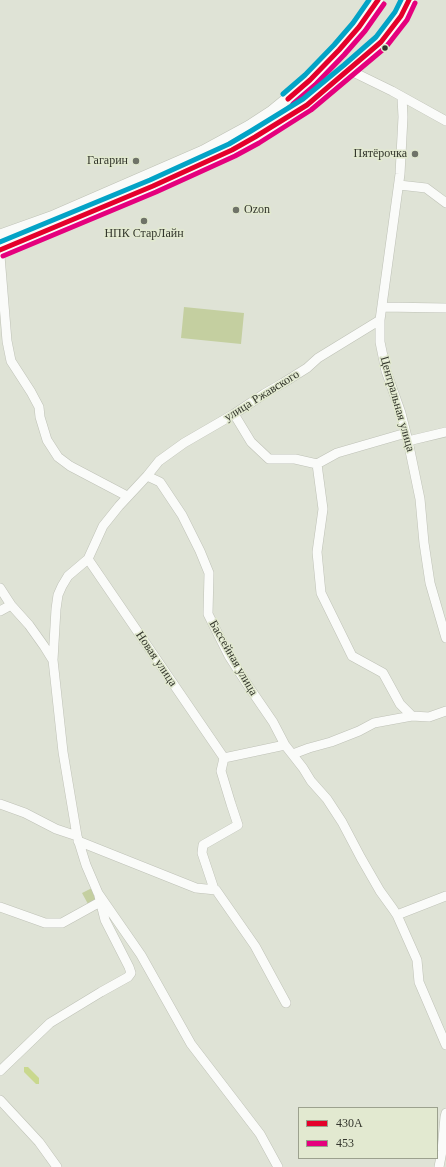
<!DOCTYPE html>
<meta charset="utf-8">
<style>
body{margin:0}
#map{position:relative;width:446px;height:1167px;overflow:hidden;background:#dfe3d6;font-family:Georgia,serif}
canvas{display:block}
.legend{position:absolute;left:298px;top:1107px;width:140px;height:52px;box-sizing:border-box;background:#e2e9d0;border:1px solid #9ca18e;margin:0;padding:5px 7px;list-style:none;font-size:12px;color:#33362c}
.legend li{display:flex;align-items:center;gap:8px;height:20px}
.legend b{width:20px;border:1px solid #9ca18e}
</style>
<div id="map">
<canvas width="446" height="1167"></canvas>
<ul class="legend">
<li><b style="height:5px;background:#e4002b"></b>430А</li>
<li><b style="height:5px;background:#e5007d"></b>453</li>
</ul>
</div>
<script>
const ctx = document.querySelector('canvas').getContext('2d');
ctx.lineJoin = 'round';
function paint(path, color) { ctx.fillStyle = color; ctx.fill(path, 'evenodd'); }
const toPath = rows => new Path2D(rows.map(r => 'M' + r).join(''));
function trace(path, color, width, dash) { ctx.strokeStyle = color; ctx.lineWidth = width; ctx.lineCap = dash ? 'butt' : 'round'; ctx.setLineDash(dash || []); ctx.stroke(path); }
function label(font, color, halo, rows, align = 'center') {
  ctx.font = font + ' Georgia,serif'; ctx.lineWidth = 3; ctx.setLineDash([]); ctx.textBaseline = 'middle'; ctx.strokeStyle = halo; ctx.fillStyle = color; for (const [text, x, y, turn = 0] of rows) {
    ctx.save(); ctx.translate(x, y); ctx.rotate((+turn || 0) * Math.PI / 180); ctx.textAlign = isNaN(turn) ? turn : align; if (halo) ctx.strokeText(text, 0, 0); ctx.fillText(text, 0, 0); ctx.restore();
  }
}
paint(toPath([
 [184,307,244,313,241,344,181,338],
 [92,888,94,892,96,900,88,904,82,893]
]), '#c4cfa0');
paint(toPath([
 [24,1067,28,1067,39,1078,39,1084,36,1084,24,1072]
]), '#c9d88e');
const minor = toPath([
 [349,70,392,91,446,121],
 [402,97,403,117,400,174,380,320,380,342,386,371,401,413,408,441,420,499,424,543,430,583,446,638],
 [399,185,426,188,446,203],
 [0,256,7,341,11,361,31,392,39,407,40,417,47,440,58,457,70,466,127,496],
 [382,307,446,308],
 [234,414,251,442,269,459,295,459,317,464,337,453,406,433],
 [408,441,446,432],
 [317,464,323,509,317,552,321,593,352,656,383,673,400,704,412,716,429,717,446,711],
 [147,476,160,482,182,515,200,551,209,573,208,614,229,656,249,687,273,722,285,745,303,768,311,781,327,799,342,822,361,858,380,891,393,909,397,915,417,960,419,982,446,1045],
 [88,559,224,758],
 [0,588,11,605,29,625,44,646,52,659],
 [0,611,11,605],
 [293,754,309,748,331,742,359,731,374,723,412,716],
 [0,804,25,813,56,829,77,836],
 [78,841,196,888,216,890,255,946,286,1003],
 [214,889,202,853,203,845,238,825,231,804,221,771,224,758,285,745],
 [0,907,45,923,62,923,100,902],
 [397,915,446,896],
 [0,1071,50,1023,101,992,128,977,131,973,129,967,105,920,99,896],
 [0,1100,39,1142,57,1167],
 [278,1167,260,1134,191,1044,141,955,98,893,86,865,77,836,63,752,53,660,56,609,58,595,62,586,68,576,88,559,103,526,119,506,147,476,159,461,184,443,234,414,264,394,283,383,307,368,318,358,380,320],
 [439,1167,442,1151,445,1117,446,1113]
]);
const major = toPath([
 [0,235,51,217,203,151,249,126,272,111,310,80,339,50,359,27,378,0],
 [0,250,153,186,232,150,255,137,307,105,349,70,381,42,401,16,409,0]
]);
trace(minor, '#bec1b6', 10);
trace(major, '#bec1b6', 12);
trace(minor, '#fafbf9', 9);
trace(major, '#fafbf9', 11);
trace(toPath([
 [288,99,310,80,339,50,359,27,378,0],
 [0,250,153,186,232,150,255,137,307,105,381,42,401,16,409,0]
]), '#e4002b', 5);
trace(toPath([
 [293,104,315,85,344,55,365,31,384,4],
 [3,256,156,192,235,156,259,143,311,110,386,47,407,20,415,3]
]), '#e5007d', 5);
trace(toPath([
 [283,94,305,75,334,45,353,23,369,0],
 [0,242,150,180,229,144,251,131,303,99,344,65,376,37,395,12,401,0]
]), '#03a3c6', 5);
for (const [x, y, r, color] of [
 [385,48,3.5,"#33362c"],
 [415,154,4,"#6f7368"],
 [136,161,4,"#6f7368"],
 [236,210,4,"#6f7368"],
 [144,221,4,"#6f7368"]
]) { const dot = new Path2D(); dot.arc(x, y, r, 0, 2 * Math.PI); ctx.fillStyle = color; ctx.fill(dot); trace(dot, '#e2e9d0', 1.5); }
label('12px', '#33362c', '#e2e9d0', [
 ["Пятёрочка",407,154],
 ["Гагарин",128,161],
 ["Ozon",244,210,"left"],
 ["НПК СтарЛайн",144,234,"center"]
], 'right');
label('12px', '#33362c', '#e2e9d0', [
 ["улица Ржавского",262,396,-32],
 ["Центральная улица",397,404,74],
 ["Бассейная улица",233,658,60],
 ["Новая улица",156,659,56]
]);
</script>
